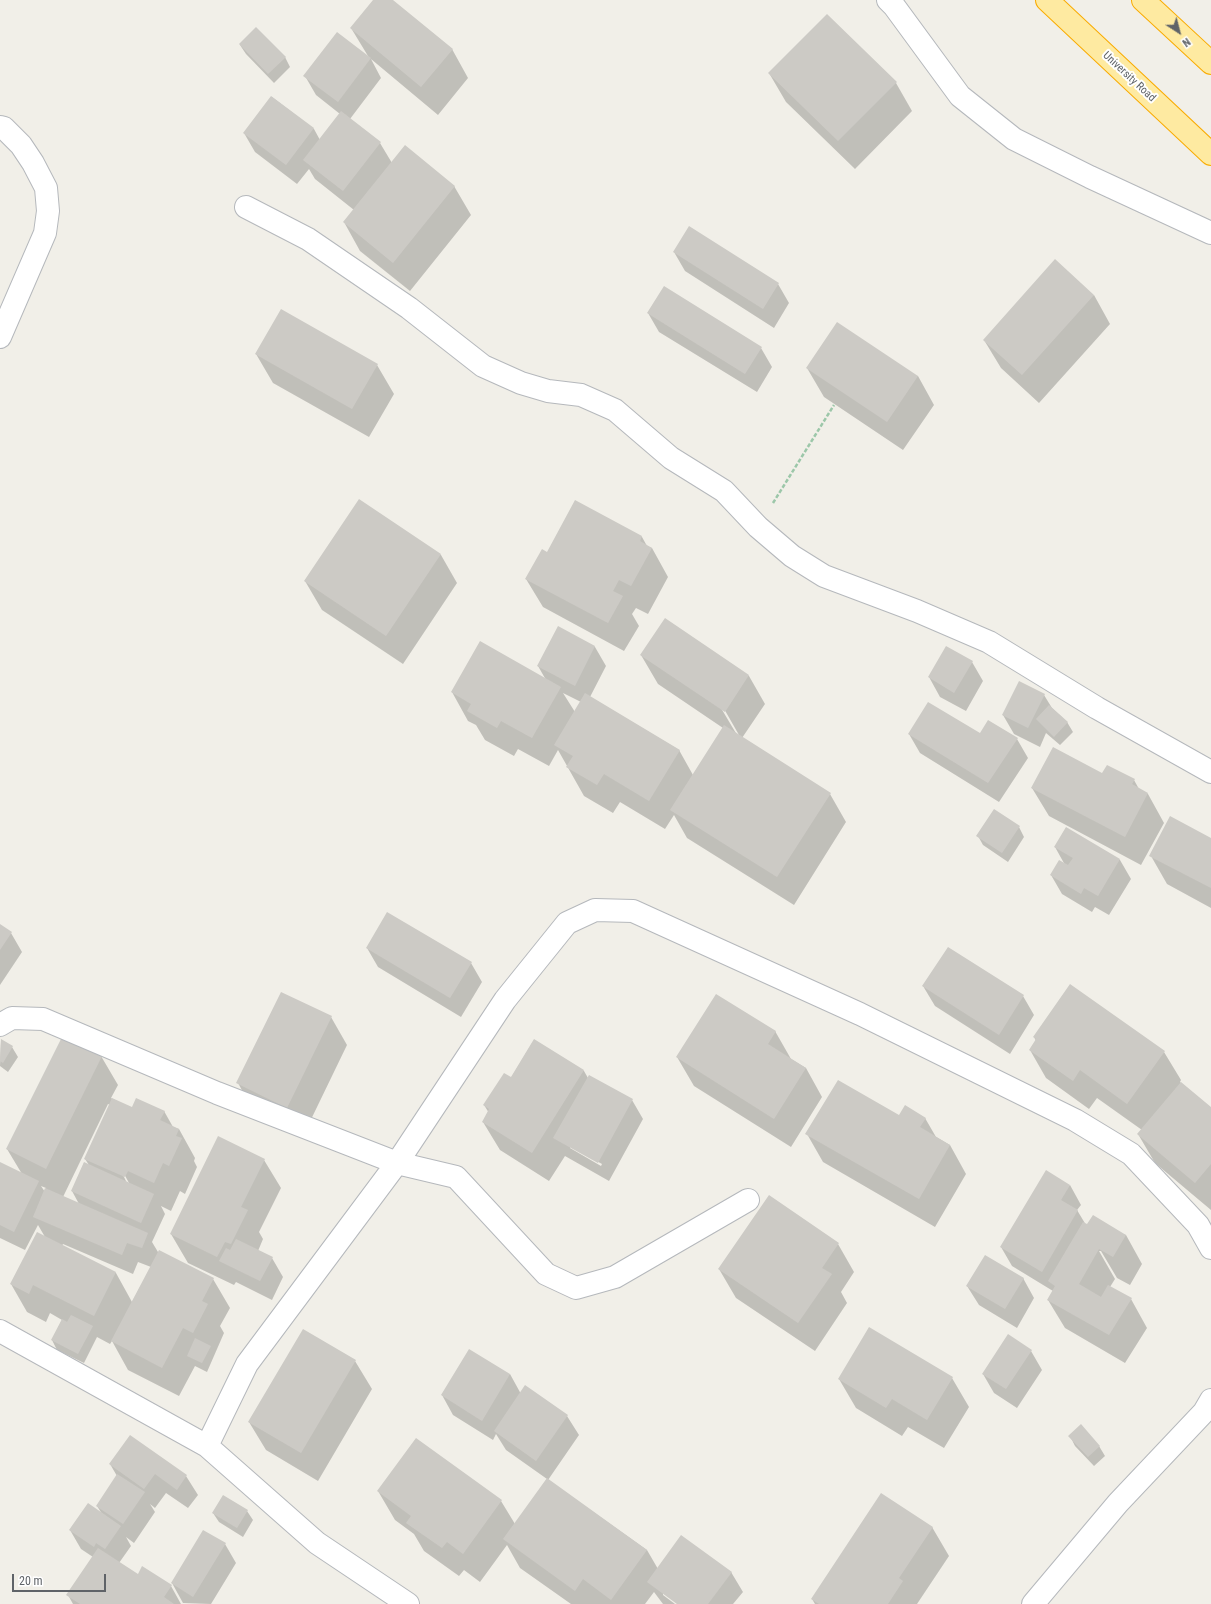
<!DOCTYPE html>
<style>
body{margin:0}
#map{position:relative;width:1211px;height:1604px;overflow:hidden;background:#f1efe8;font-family:"Roboto Condensed",sans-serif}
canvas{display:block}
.north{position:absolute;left:1159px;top:12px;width:40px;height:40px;-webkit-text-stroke:3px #fff;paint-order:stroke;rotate:144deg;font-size:11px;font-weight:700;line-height:16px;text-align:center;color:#5f6368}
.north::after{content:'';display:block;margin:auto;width:14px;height:18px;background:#5f6368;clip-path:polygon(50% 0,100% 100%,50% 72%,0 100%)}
.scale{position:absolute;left:12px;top:1574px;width:94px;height:18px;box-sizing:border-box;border:2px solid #5f6368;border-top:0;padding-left:5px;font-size:12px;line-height:14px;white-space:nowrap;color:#5f6368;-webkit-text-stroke:3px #fff;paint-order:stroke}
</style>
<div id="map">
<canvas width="1211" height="1604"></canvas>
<div class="north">N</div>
<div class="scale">20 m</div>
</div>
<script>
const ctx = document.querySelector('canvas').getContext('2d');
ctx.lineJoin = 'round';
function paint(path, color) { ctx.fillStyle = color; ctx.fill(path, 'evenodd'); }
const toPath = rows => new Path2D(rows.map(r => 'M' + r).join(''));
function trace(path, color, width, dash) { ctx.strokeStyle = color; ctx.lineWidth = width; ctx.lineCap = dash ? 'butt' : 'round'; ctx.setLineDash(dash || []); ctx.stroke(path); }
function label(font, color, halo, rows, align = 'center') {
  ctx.font = font + ' "Roboto Condensed",sans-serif'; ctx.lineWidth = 4; ctx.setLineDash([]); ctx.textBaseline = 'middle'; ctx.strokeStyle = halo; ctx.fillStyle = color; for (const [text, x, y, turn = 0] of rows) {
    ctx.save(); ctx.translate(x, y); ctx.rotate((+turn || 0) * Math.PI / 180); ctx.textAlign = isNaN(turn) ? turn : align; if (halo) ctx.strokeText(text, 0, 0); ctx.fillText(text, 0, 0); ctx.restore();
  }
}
paint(toPath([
 [374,0,392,0,452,49,468,78,438,115,371,59,381,78,350,119,380,143,392,163,454,186,471,215,410,291,360,251,344,222,354,210,315,179,309,169,297,184,255,152,244,133,272,97,314,129,320,140,340,114,316,95,305,76,368,56,351,28],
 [240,45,285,57,290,67,274,83,246,54],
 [769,73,896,83,912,111,855,169,786,102],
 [674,252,778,284,789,303,774,328,685,271],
 [1094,295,1110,324,1039,403,1001,368,984,340],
 [648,313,761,348,772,367,757,392,659,332],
 [256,354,377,365,394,394,369,437,273,383],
 [807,368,918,376,934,405,903,450,824,397],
 [360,501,441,555,457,583,403,664,322,610,305,581],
 [576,502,642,537,647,546,652,548,668,577,648,614,636,608,632,614,639,626,624,651,543,607,526,579,548,554],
 [665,620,749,676,765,704,742,738,830,794,846,822,794,905,687,838,674,815,665,829,620,802,613,813,584,796,558,750,549,766,518,749,514,756,485,740,476,725,468,721,452,692,546,680,538,666,558,628,595,647,606,666,590,697,679,750,693,775,723,728,658,684,641,655],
 [563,693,581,702,575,712],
 [723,707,739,735,737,735,721,708],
 [972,662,983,681,966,711,940,697,929,677],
 [1044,695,1052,708,1067,722,1073,732,1060,745,1046,733,1040,747,1014,734,1003,715],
 [909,734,980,735,1017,739,1028,758,999,802,920,753],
 [1103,775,1134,780,1139,789,1148,794,1164,823,1141,865,1049,816,1032,788],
 [1019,827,1024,837,1008,862,983,845,978,836],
 [1066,828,1120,860,1131,879,1109,915,1095,907,1092,912,1062,894,1051,875,1065,865,1055,847],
 [1211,839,1211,908,1167,884,1151,856],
 [0,925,11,933,22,952,0,985],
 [367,948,471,963,482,982,461,1017,378,967],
 [923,986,1023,996,1034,1015,1010,1054,935,1006],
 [331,1017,347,1045,303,1136,254,1112,238,1083],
 [775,1031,791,1059,806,1068,822,1097,791,1147,694,1086,677,1057],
 [1034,1037,1164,1052,1181,1080,1180,1082,1211,1108,1211,1210,1155,1163,1138,1134,1142,1130,1097,1098,1089,1109,1046,1078,1030,1050,1036,1041],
 [1,1040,12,1047,18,1057,8,1072,0,1066],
 [534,1040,584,1071,588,1078,632,1100,643,1119,609,1181,565,1156,549,1181,500,1150,483,1122,489,1113,484,1105,511,1078],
 [570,1146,602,1164,601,1166,570,1148],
 [101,1056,118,1085,111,1098,132,1108,164,1111,173,1127,179,1129,195,1158,194,1161,197,1167,185,1194,180,1191,171,1211,161,1206,165,1214,152,1242,158,1252,213,1279,230,1308,220,1326,224,1333,207,1372,195,1366,179,1396,128,1370,112,1341,110,1344,97,1337,84,1363,57,1350,52,1340,62,1320,50,1313,46,1322,27,1312,11,1284,45,1237,38,1225,25,1250,0,1238,0,1163,22,1174,7,1149],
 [108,1104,110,1105,85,1159,89,1165,84,1163,72,1191,79,1204,63,1197],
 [123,1172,129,1183,127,1183,122,1173],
 [41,1186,46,1188,45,1192],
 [63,1244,133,1274,138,1262,151,1267,132,1302,116,1273,62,1246],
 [899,1117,925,1118,936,1137,950,1145,966,1174,935,1227,823,1162,807,1134],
 [264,1160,281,1188,259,1232,263,1239,258,1251,272,1258,283,1277,272,1300,236,1282,234,1285,188,1263,171,1234],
 [1070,1185,1081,1205,1077,1210,1086,1225,1126,1235,1142,1264,1130,1285,1117,1278,1101,1251,1099,1251,1115,1279,1110,1287,1131,1299,1147,1328,1125,1363,1065,1328,1048,1300,1053,1291,1012,1266,1001,1247],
 [838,1244,854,1272,841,1292,847,1303,815,1351,736,1298,719,1269],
 [1023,1278,1034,1298,1017,1328,979,1305,967,1286],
 [1031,1351,1042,1370,1017,1408,994,1393,983,1374],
 [355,1361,372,1389,318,1481,266,1450,249,1422],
 [510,1374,521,1394,526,1387,567,1416,579,1435,548,1480,647,1550,658,1569,731,1572,743,1592,733,1604,678,1604,663,1593,663,1595,675,1604,663,1604,654,1592,645,1604,571,1604,520,1568,507,1545,480,1582,464,1570,459,1576,424,1551,414,1534,395,1520,378,1491,416,1439,501,1501,515,1524,547,1479,506,1450,496,1434,493,1440,453,1415,442,1395],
 [952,1378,969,1407,944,1448,908,1427,902,1436,856,1408,839,1379],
 [1070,1436,1099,1446,1105,1456,1094,1466,1075,1446],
 [110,1464,186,1476,198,1495,188,1508,166,1493,155,1508,150,1504,155,1512,134,1543,126,1537,131,1546,119,1563,138,1575,171,1586,181,1604,73,1604,68,1595,93,1557,81,1549,70,1530,102,1514,97,1506,117,1476],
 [223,1496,247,1511,253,1520,243,1537,219,1522,213,1513],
 [932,1527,949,1556,917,1604,815,1604,812,1599],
 [225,1544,236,1563,211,1604,183,1603,172,1583]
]), '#0003');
paint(toPath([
 [373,0,393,0,453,49,421,87,350,28],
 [827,14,897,82,838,141,768,73],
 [256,27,286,57,268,74,239,44],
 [337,32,371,58,338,102,303,76],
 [271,96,314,128,286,165,243,133],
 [341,111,381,142,343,191,303,160],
 [405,145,455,186,393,263,343,222],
 [689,226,779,283,763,309,673,252],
 [1055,259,1094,295,1022,375,983,340],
 [664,286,762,347,745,374,647,313],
 [281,309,378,364,352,409,255,354],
 [837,322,918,376,887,422,806,368],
 [359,499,441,554,386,636,304,581],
 [575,500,642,536,640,541,652,548,631,586,619,580,613,591,623,596,608,623,525,579,542,549,547,552],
 [665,618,749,675,725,712,640,655],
 [558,626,595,646,575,686,537,666],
 [480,641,561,687,532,738,501,721,497,728,467,711,471,704,451,692],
 [946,646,973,661,954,693,928,677],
 [1019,681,1045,694,1028,728,1002,715],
 [585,693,680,750,649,801,604,774,597,785,566,767,573,756,554,745],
 [928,702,980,733,988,720,1018,738,988,783,908,734],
 [1049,705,1068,722,1054,737,1036,719],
 [724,725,831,793,777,877,670,810],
 [1053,747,1102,773,1107,765,1135,779,1132,784,1148,793,1125,837,1031,788],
 [994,809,1020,826,1002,853,976,836],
 [1170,816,1211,838,1211,888,1149,856],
 [1066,827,1120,859,1098,896,1084,888,1081,894,1050,875,1059,860,1068,865,1073,858,1054,847],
 [387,912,472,962,450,998,366,948],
 [0,924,12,932,0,950],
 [948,947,1024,995,999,1035,922,986],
 [1070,984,1165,1051,1127,1104,1080,1070,1073,1081,1029,1050,1036,1039,1033,1037],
 [281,992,332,1016,287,1108,236,1083],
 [716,994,776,1031,768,1044,806,1068,774,1119,676,1057],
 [62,1037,102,1056,46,1169,6,1149],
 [1,1039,13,1046,3,1063,0,1061],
 [534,1039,584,1070,532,1153,482,1122,489,1109,483,1105,504,1073,511,1077],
 [589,1075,633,1099,598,1163,553,1138],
 [838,1080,899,1115,905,1105,926,1118,920,1127,950,1145,919,1199,805,1134],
 [1181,1082,1211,1107,1211,1164,1195,1183,1137,1134],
 [112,1098,132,1107,136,1098,165,1111,160,1120,179,1129,176,1136,182,1138,169,1166,163,1163,154,1183,128,1171,125,1177,84,1159],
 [218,1136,265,1159,241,1207,248,1210,231,1244,225,1242,217,1257,170,1234],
 [0,1162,39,1181,14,1232,0,1225],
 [84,1162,154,1194,141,1223,71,1191],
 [1046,1170,1070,1185,1061,1200,1078,1210,1042,1272,1000,1247],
 [45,1188,148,1233,142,1248,127,1243,122,1255,33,1217],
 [769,1195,839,1243,822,1268,832,1274,798,1323,718,1269],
 [1093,1215,1126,1235,1113,1257,1099,1249,1079,1284,1101,1297,1108,1285,1132,1298,1109,1335,1047,1300,1055,1286,1048,1281,1083,1222,1087,1224],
 [37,1232,116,1272,94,1316,33,1285,29,1294,10,1284],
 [236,1239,273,1257,260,1281,219,1261,226,1248,230,1250],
 [159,1250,214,1278,202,1301,208,1304,193,1333,183,1328,162,1368,111,1341],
 [985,1255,1024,1278,1005,1309,966,1286],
 [71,1315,93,1326,78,1354,51,1340,62,1319,67,1322],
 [869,1327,953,1377,927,1420,892,1399,886,1408,838,1379],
 [303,1329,356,1360,301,1453,248,1422],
 [1008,1334,1032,1350,1006,1389,982,1374],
 [195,1338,211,1346,202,1363,187,1356],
 [469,1349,510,1374,482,1421,441,1395],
 [525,1385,568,1415,536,1461,494,1431],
 [1081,1424,1100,1446,1088,1457,1068,1436],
 [130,1435,187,1475,177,1490,155,1474,144,1489,109,1464],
 [416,1438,502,1500,463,1554,447,1542,442,1548,406,1523,411,1516,377,1491],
 [117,1474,145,1492,123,1524,96,1506],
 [547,1478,647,1550,611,1600,583,1579,575,1591,503,1539],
 [881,1493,933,1527,899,1578,903,1581,888,1604,819,1604,811,1599],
 [223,1495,248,1510,237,1528,212,1513],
 [88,1503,121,1526,105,1549,96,1543,94,1547,69,1530],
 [203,1530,226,1543,193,1597,171,1583],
 [681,1535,732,1572,708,1604,677,1604,647,1582],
 [98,1548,138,1574,142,1566,172,1585,164,1597,174,1604,80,1604,66,1595]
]), '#cccac5');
const minor = toPath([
 [888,0,894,6,960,96,1014,139,1090,177,1211,233],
 [0,127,4,128,21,145,33,163,46,188,48,211,45,233,0,337],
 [246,207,308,239,409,308,483,366,521,383,548,391,581,395,615,410,671,458,724,491,758,527,792,556,824,576,917,611,989,642,1097,708,1211,772],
 [0,1025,12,1018,43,1019,217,1093,397,1163,456,1177,546,1274,576,1288,615,1277,748,1200],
 [0,1331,207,1446],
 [408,1604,317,1543,207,1446,247,1364,397,1163,505,1000,567,923,595,910,633,911,860,1014,1075,1120,1131,1154,1198,1225,1211,1248],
 [1033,1604,1118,1503,1204,1412,1211,1400]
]);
const trunk = toPath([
 [1047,0,1211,154],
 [1143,0,1211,63]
]);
trace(minor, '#b5b8bc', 24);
trace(trunk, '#f9ab00', 24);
trace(toPath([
 [773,503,834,405]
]), '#9cc7a9', 2.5, [4, 2]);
trace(minor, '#fff', 22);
trace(trunk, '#feeaa1', 22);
label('11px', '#5f6368', '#fff', [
 ["University Road",1129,77,43]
]);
</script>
